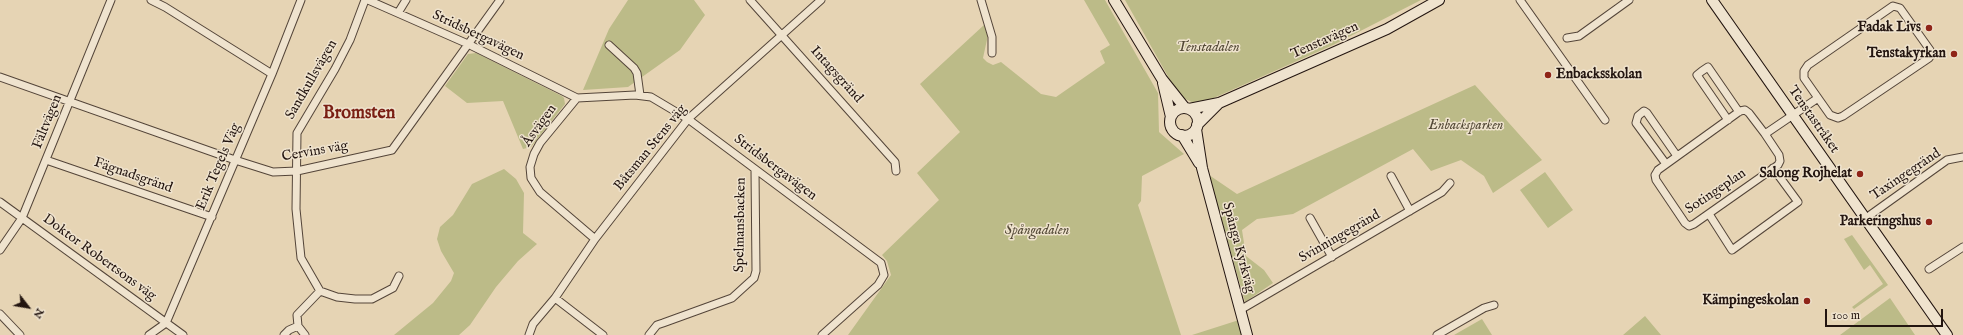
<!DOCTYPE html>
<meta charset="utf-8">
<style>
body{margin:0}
#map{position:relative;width:1963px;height:335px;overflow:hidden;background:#e6d4b4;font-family:"IM FELL English",serif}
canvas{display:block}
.north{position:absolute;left:8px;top:287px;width:40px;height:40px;-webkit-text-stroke:3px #efe3ce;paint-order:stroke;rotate:121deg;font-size:11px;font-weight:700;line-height:16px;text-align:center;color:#231510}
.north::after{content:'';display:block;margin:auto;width:14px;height:18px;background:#231510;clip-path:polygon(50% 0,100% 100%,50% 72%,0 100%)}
.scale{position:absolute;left:1825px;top:309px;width:118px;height:18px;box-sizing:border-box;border:2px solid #231510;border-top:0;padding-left:5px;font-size:12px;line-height:14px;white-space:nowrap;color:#231510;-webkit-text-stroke:3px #efe3ce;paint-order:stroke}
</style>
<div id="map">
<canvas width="1963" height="335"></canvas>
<div class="north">N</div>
<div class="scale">100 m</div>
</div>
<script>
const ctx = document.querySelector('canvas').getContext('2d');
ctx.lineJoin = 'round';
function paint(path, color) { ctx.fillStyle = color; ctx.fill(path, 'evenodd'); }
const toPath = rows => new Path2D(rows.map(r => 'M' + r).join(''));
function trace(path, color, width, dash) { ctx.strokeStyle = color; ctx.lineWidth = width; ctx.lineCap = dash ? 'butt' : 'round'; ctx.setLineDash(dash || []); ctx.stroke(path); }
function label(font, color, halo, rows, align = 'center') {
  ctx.font = font + ' "IM FELL English",serif'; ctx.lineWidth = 3; ctx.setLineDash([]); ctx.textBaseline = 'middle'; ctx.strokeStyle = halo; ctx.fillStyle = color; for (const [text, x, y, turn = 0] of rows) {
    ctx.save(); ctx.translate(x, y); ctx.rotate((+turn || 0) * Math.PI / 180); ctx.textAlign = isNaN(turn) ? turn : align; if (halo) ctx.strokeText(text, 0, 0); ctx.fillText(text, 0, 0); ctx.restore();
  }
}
paint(toPath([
 [628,0,694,0,705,15,680,50,628,87,583,90,609,29],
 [1084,0,1105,0,1158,93,1159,132,1184,154,1142,176,1141,201,1138,205,1181,335,848,335,891,275,887,261,882,255,939,200,917,173,960,132,920,84,984,25,988,35,983,58,987,62,993,65,1001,62,1041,94,1056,97,1105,63,1100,51,1110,45],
 [1125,0,1421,0,1333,45,1198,105,1179,96],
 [476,53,562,96,564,98,565,104,531,147,523,149,503,101,467,103,445,86,468,54],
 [1475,85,1542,160,1493,193,1484,176,1461,160,1431,171,1413,149,1293,214,1257,219,1242,230,1246,256,1264,270,1273,283,1245,302,1209,175,1237,194],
 [504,169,516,179,524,193,523,233,537,244,518,261,496,287,470,325,459,335,394,335,433,303,451,281,454,273,441,251,437,239,440,227,453,215,472,184],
 [1545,172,1573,210,1548,228,1520,190],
 [1852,235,1888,285,1854,309,1852,307,1883,284,1870,265,1864,270,1844,239],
 [1890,298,1915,335,1840,335],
 [1645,316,1661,335,1623,335],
 [1482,319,1492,335,1454,335],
 [1239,320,1243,335,1192,335]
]), '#bcbb88');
const street = toPath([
 [151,0,165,7,272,74],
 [368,0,468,44,577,98,635,95,651,97,688,119,881,263,884,275,878,285,822,335],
 [750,0,895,162,896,171],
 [981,0,992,37,992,53],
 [1520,0,1605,120],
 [398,13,406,0],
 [1567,38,1579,36,1629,0],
 [609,45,634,68,637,73,640,95],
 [0,77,235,160,273,172,297,171,392,150,500,0],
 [577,98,540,143,534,154,530,167,531,178,540,192,595,239],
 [1728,120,1697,75,1702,71,1708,67,1739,112],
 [1765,134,1749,113,1745,110,1740,111,1658,170,1655,175,1656,180,1685,223,1689,226,1694,224,1778,165,1780,161,1779,155,1765,134,1818,98,1804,78,1804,71,1808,65,1893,6,1900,8,1930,50,1931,55,1929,58,1843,116,1838,118,1830,115,1818,98],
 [46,160,212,217],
 [1666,164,1636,123,1638,116,1644,111,1647,113,1677,156],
 [1391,176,1410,211],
 [0,202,183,335],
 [1709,214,1732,250,1798,202,1773,168],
 [1310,218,1332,257],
 [1866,218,1947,160,1963,157],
 [0,250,22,218,111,0],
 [1929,269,1963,247],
 [320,291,301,258,296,209,297,133,335,69,350,40,365,0],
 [555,298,603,335],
 [1240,310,1442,192,1450,183],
 [0,314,20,335],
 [298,326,305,335],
 [149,335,166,323,272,74,301,0],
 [284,335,289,330,298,326,297,315,320,291,337,297,355,299,372,299,393,288,399,276],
 [529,335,533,324,555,298,595,239,688,119,821,0],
 [649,335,657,325,663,323,732,298,754,278,756,271,755,170],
 [1437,335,1484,308,1494,305]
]);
const secondary = toPath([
 [1114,0,1162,79,1185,108],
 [1712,0,1947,335],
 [1163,83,1171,117],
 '1170 122a14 14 0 1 1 28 0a14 14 0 1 1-28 0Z',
 [1189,109,1219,103,1387,29,1439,0],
 [1197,125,1219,103],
 [1196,129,1202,168,1247,335],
 [1182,135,1199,163]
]);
trace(street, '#544539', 9);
trace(secondary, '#231510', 12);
trace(street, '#efe3ce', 7);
trace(secondary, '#efe3ce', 10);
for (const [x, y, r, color] of [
 [1929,28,4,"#8f2418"],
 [1954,54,4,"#8f2418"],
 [1548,75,4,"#8f2418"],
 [1860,174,4,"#8f2418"],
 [1929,222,4,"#8f2418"],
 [1807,301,4,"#8f2418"]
]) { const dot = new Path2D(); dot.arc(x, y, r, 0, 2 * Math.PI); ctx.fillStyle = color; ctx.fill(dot); trace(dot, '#efe3ce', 1.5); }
label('bold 14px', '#231510', '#efe3ce', [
 ["Fadak Livs",1921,28],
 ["Tenstakyrkan",1946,54],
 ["Enbacksskolan",1556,75,"left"],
 ["Salong Rojhelat",1852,174],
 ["Parkeringshus",1921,222],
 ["Kämpingeskolan",1799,301]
], 'right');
label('14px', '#231510', '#efe3ce', [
 ["Stridsbergavägen",478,36,25],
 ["Tenstavägen",1325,41,-24],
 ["Intagsgränd",836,75,48],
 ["Sandkullsvägen",312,80,-60],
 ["Tenstastråket",1813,120,55],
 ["Fältvägen",48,122,-68],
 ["Åsvägen",540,126,-54],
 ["Båtsman Stens väg",651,148,-51],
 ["Cervins väg",315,152,-10],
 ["Erik Tegels Väg",219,167,-67],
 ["Stridsbergavägen",775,168,37],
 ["Taxingegränd",1906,175,-34],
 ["Fägnadsgränd",133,176,19],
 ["Sotingeplan",1716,192,-34],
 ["Spelmansbacken",741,225,-89],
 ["Svinningegränd",1340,237,-30],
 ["Spånga Kyrkväg",1238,248,75],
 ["Doktor Robertsons väg",99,258,36]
]);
label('italic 14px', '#514734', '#efe3ce', [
 ["Tenstadalen",1208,48],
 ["Enbacksparken",1466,126],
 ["Spångadalen",1037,231]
]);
label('bold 18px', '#7a1f14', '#efe3ce', [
 ["Bromsten",359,114]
]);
</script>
